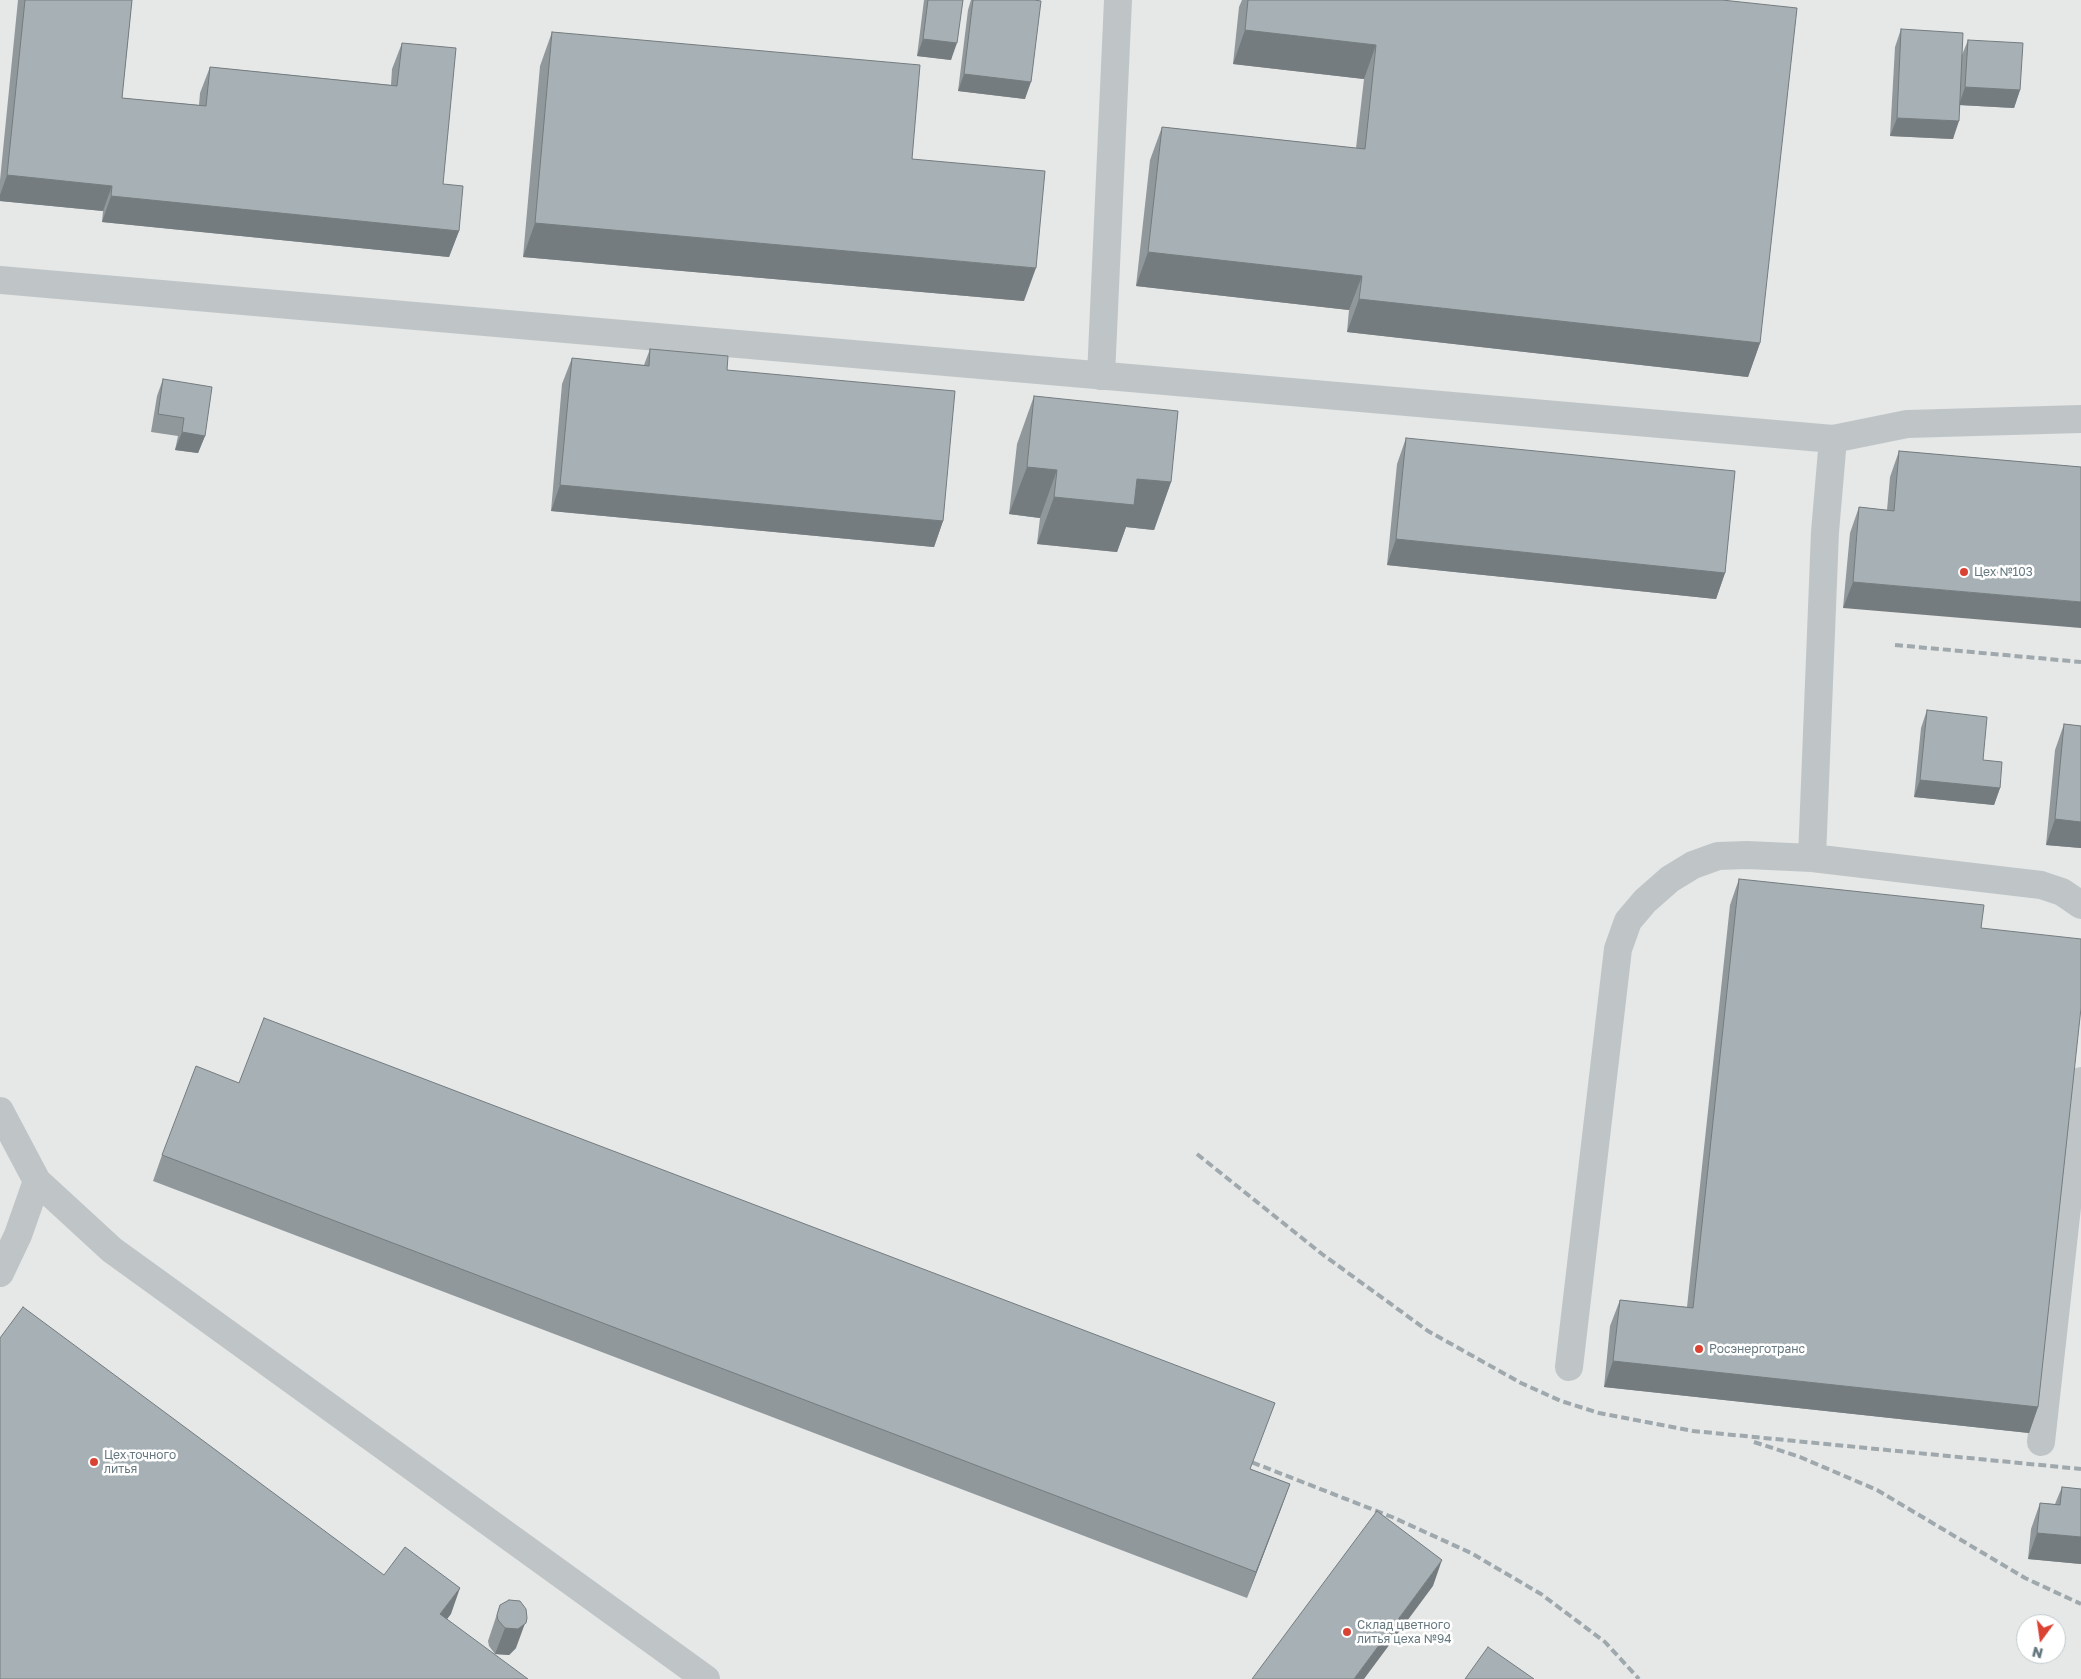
<!DOCTYPE html>
<meta charset="utf-8">
<style>
body{margin:0}
#map{position:relative;width:2081px;height:1679px;overflow:hidden;background:#f8f8f6;font-family:"Golos Text",sans-serif}
canvas{display:block}
.north{position:absolute;left:2016px;top:1614px;width:50px;height:50px;box-sizing:border-box;background:#fff;border:1px solid #c1c9cc;border-radius:50%;rotate:194deg;font-size:14px;font-weight:700;line-height:20px;text-align:center;color:#65787f}
.north::after{content:'';display:block;margin:auto;width:18px;height:22px;background:#da4334;clip-path:polygon(50% 0,100% 100%,50% 72%,0 100%)}
</style>
<div id="map">
<canvas width="2081" height="1679"></canvas>
<div class="north">N</div>
</div>
<script>
const ctx = document.querySelector('canvas').getContext('2d');
ctx.lineJoin = 'round';
function paint(path, color) { ctx.fillStyle = color; ctx.fill(path, 'evenodd'); }
const toPath = rows => new Path2D(rows.map(r => 'M' + r).join(''));
function trace(path, color, width, dash) { ctx.strokeStyle = color; ctx.lineWidth = width; ctx.lineCap = dash ? 'butt' : 'round'; ctx.setLineDash(dash || []); ctx.stroke(path); }
function label(font, color, halo, rows, align = 'center') {
  ctx.font = font + ' "Golos Text",sans-serif'; ctx.lineWidth = 5; ctx.setLineDash([]); ctx.textBaseline = 'middle'; ctx.strokeStyle = halo; ctx.fillStyle = color; for (const [text, x, y, turn = 0] of rows) {
    ctx.save(); ctx.translate(x, y); ctx.rotate((+turn || 0) * Math.PI / 180); ctx.textAlign = isNaN(turn) ? turn : align; if (halo) ctx.strokeText(text, 0, 0); ctx.fillText(text, 0, 0); ctx.restore();
  }
}
paint(toPath([
 [0,0,2081,0,2081,1679,0,1679],
 [2026,1624,2056,1624,2056,1654,2026,1654]
]), '#e6e8e7');
trace(toPath([
 [0,280,1833,439,1907,424,2081,419],
 [1101,376,1118,0],
 [1812,858,2041,885,2062,892,2081,905],
 [0,1111,37,1181,112,1250,706,1679],
 [0,1273,18,1235,37,1181],
 [1569,1367,1618,949,1628,921,1645,901,1670,879,1693,865,1718,856,1747,855,1812,858,1825,532,1833,439],
 [2041,1442,2081,1081]
]), '#bfc5c7', 28);
trace(toPath([
 [1895,645,2081,662],
 [1197,1154,1322,1254,1428,1331,1521,1383,1561,1401,1599,1413,1693,1431,2081,1469],
 [1754,1442,1800,1457,1877,1490,2025,1578,2081,1604],
 [1241,1458,1392,1517,1471,1553,1541,1594,1605,1642,1639,1679]
]), '#9fa8ac', 4, [8, 4]);
paint(toPath([
 [18,0,132,0,122,98,199,105,200,93,210,67,391,85,392,69,402,43,443,184,459,231,449,257,102,222,103,211,0,201,0,180],
 [924,0,963,0,951,60,917,56],
 [971,0,1034,0,1025,99,958,91,968,10],
 [1242,0,1722,0,1760,343,1748,377,1347,332,1349,310,1136,286,1150,160,1162,127,1356,148,1364,79,1233,64,1239,7],
 [1901,29,1962,55,1968,40,2020,90,2014,108,1960,105,1953,139,1890,136,1895,47],
 [552,32,1024,301,523,257,540,66],
 [650,349,727,370,943,521,934,547,551,511,562,384,572,358,644,365],
 [163,379,205,436,198,453,175,450,178,436,151,432,157,396],
 [1034,396,1171,482,1154,530,1126,527,1117,552,1037,544,1040,518,1009,514,1017,444],
 [1406,438,1725,573,1716,599,1387,565,1397,464],
 [1899,451,2081,467,1843,608,1850,533,1859,507,1887,510,1890,477],
 [1927,710,1983,760,2000,788,1994,805,1914,797,1921,728],
 [2064,724,2081,726,2081,848,2046,845,2055,750],
 [1739,879,1981,928,2038,1407,2029,1433,1604,1387,1610,1326,1620,1300,1687,1307,1730,905],
 [239,1083,1290,1484,1247,1598,153,1181,162,1155],
 [2062,1487,2081,1489,2081,1564,2028,1559,2031,1529,2040,1503,2055,1504],
 [500,1605,516,1648,509,1655,495,1654,489,1646,488,1641]
]), '#90989c');
paint(toPath([
 [1245,30,1376,45,1364,79,1233,64],
 [923,39,957,43,951,60,917,56],
 [964,74,1031,82,1025,99,958,91],
 [1965,87,2020,90,2014,108,1959,105],
 [1897,118,1959,121,1953,139,1890,136],
 [7,175,112,186,103,211,0,201,0,195],
 [111,196,459,231,449,257,102,222],
 [535,223,1036,268,1024,301,523,257],
 [1148,252,1362,276,1349,310,1136,286],
 [1359,299,1760,343,1748,377,1347,332],
 [182,432,205,436,198,453,175,450],
 [1027,467,1057,470,1040,518,1009,514],
 [1137,479,1171,482,1154,530,1126,527,1117,552,1037,544,1054,497],
 [560,485,943,521,934,547,551,511],
 [1396,539,1725,573,1716,599,1387,565],
 [1853,582,2081,602,2081,628,1843,608],
 [1920,780,2000,788,1994,805,1914,797],
 [2055,819,2081,822,2081,848,2046,845],
 [1613,1361,2038,1407,2029,1433,1604,1387],
 [1290,1484,1281,1509,1247,1598,1256,1572],
 [2037,1533,2081,1537,2081,1564,2028,1559],
 [1442,1560,1433,1586,1364,1679,1354,1679],
 [460,1588,451,1614,431,1640,440,1614],
 [527,1618,516,1648,509,1655,495,1654,505,1628]
]), '#757c7f');
const building = toPath([
 [25,0,132,0,122,98,206,106,210,67,397,86,402,43,456,48,443,184,463,186,459,231,111,196,112,186,7,175,25,0],
 [928,0,963,0,957,43,923,39,928,0],
 [973,0,1034,0,1041,1,1031,82,964,74,973,0],
 [1248,0,1722,0,1797,8,1760,343,1359,299,1362,276,1148,252,1162,127,1365,149,1376,45,1245,30,1248,0],
 [1901,29,1963,33,1959,121,1897,118,1901,29],
 [552,32,920,65,912,159,1045,171,1036,268,535,223,552,32],
 [1968,40,2023,43,2020,90,1965,87,1968,40],
 [650,349,728,356,727,370,955,391,943,521,560,485,572,358,649,366,650,349],
 [163,379,212,387,205,436,182,432,184,418,158,414,163,379],
 [1034,396,1178,411,1171,482,1137,479,1134,505,1054,497,1057,470,1027,467,1034,396],
 [1406,438,1735,471,1725,573,1396,539,1406,438],
 [1899,451,2081,467,2081,602,1853,582,1859,507,1894,511,1899,451],
 [1927,710,1987,717,1983,760,2002,762,2000,788,1920,780,1927,710],
 [2064,724,2081,726,2081,822,2055,819,2064,724],
 [1739,879,1984,905,1981,928,2081,939,2081,1008,2038,1407,1613,1361,1620,1300,1693,1308,1739,879],
 [264,1018,1275,1403,1250,1469,1290,1484,1256,1572,162,1155,196,1066,239,1083,264,1018],
 [23,1307,384,1575,405,1547,460,1588,440,1614,528,1679,0,1679,0,1338,23,1307],
 [2062,1487,2081,1489,2081,1537,2037,1533,2040,1503,2060,1505,2062,1487],
 [1377,1511,1442,1560,1354,1679,1252,1679,1377,1511],
 [509,1600,520,1601,526,1609,527,1618,526,1623,518,1629,505,1628,498,1620,497,1615,500,1605,509,1600],
 [1488,1647,1534,1679,1465,1679,1488,1647]
]);
paint(building, '#a7b1b5');
trace(building, '#757c7f', 1);
for (const [x, y, r, color] of [
 [1964,572,5,"#da4334"],
 [1699,1349,5,"#da4334"],
 [94,1462,5,"#da4334"],
 [1347,1632,5,"#da4334"]
]) { const dot = new Path2D(); dot.arc(x, y, r, 0, 2 * Math.PI); ctx.fillStyle = color; ctx.fill(dot); trace(dot, '#fff', 2); }
label('12px', '#65787f', '#fff', [
 ["Цех №103",1974,572],
 ["Росэнерготранс",1709,1349],
 ["Цех точного",104,1455],
 ["литья",104,1469],
 ["Склад цветного",1357,1625],
 ["литья цеха №94",1357,1639]
], 'left');
</script>
